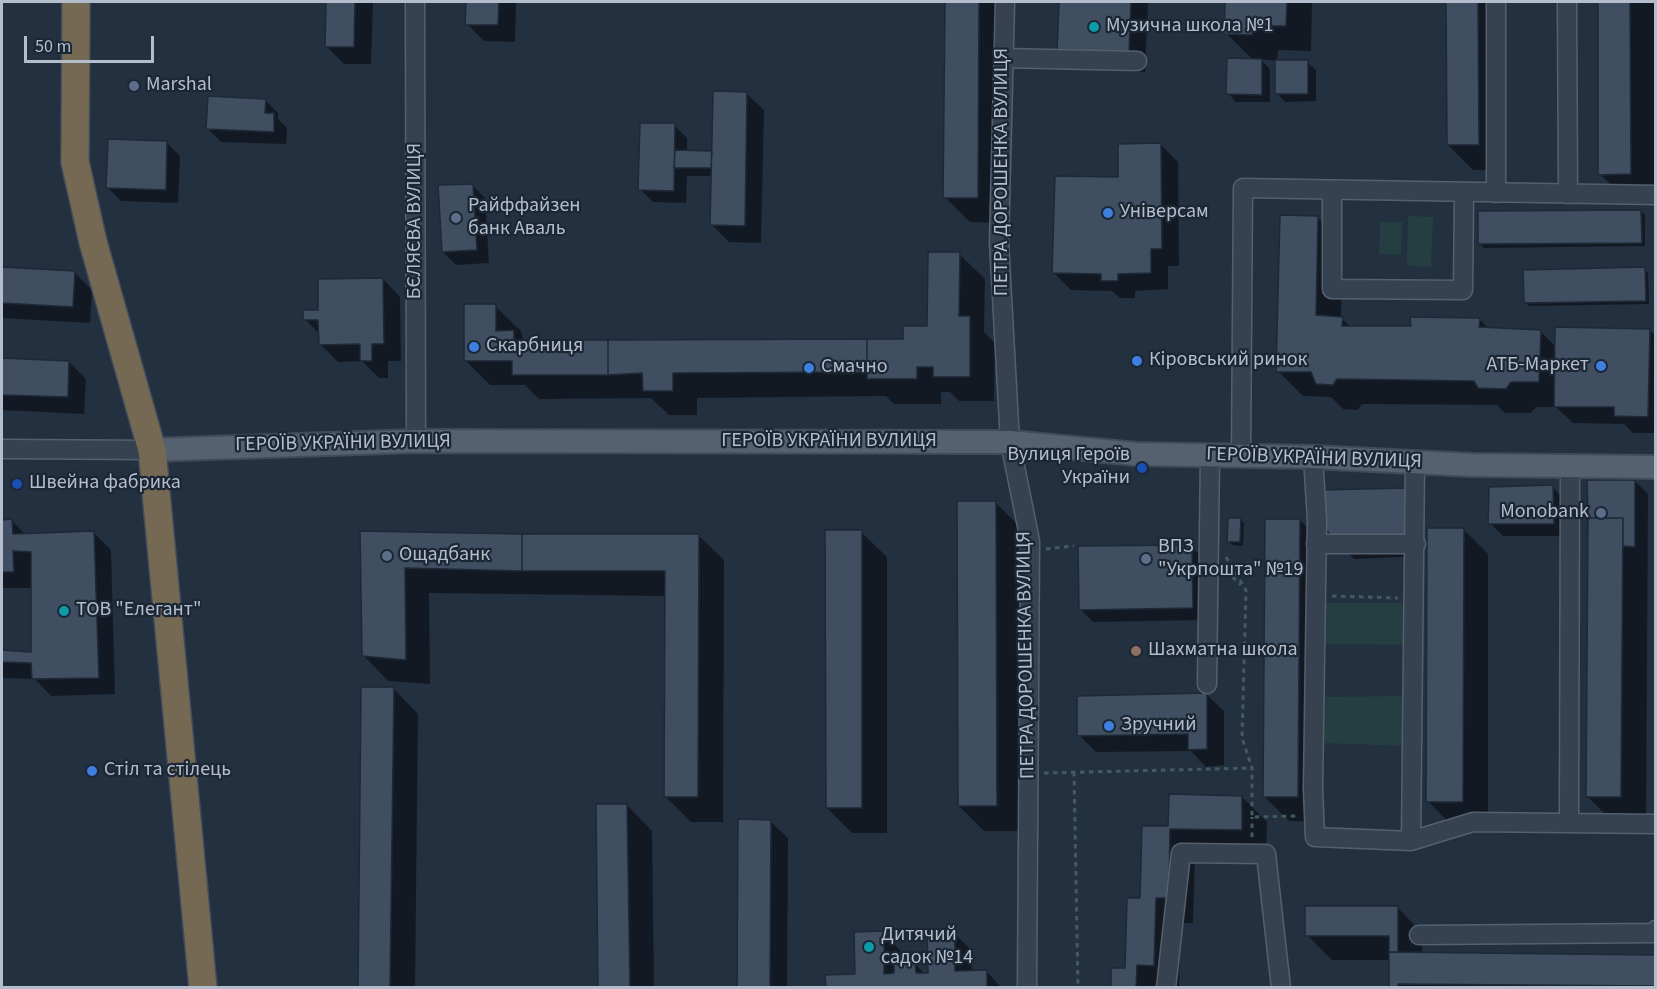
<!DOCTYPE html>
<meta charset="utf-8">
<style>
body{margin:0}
#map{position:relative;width:1657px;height:989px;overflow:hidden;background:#233040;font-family:"Source Sans 3",sans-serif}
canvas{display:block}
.frame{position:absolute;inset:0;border:3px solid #b4bdcb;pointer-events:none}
.scale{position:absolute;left:24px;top:36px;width:130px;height:27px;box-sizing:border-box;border:3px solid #b4bdcb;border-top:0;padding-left:8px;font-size:18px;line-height:21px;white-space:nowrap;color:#b4bdcb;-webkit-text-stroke:4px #1c2735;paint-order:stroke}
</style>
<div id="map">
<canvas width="1657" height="989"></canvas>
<div class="frame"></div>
<div class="scale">50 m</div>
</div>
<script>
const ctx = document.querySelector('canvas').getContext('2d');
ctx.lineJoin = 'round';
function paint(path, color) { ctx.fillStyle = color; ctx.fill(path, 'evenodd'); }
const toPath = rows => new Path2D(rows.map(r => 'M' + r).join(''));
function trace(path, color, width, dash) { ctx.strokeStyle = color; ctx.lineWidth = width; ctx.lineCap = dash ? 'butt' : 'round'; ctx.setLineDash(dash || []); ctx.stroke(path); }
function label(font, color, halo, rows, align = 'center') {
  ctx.font = font + ' "Source Sans 3",sans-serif'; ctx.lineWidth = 4.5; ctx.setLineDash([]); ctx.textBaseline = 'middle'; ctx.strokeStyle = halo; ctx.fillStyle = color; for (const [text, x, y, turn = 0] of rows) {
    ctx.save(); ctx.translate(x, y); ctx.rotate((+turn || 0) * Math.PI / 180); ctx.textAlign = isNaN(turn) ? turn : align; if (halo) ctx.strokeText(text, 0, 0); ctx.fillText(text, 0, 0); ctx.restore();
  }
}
paint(toPath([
 [1408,216,1433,217,1431,267,1407,266],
 [1380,222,1402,222,1401,254,1379,254],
 [1323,603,1407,603,1407,645,1323,644],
 [1408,696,1409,746,1320,743,1320,697]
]), '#253e41');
paint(toPath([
 [327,2,373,2,371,64,344,64,326,46],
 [467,2,516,2,515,42,484,41,467,24],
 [946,2,1004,2,1002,223,970,222,945,197],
 [1061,2,1148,2,1145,72,1076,69,1059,52],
 [1226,2,1312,2,1311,51,1278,50,1277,61,1260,59,1270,69,1270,102,1236,102,1228,93,1253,60,1226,33],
 [1448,2,1503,2,1503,170,1473,170,1448,145],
 [1599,2,1654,2,1655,199,1625,199,1600,174],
 [1307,62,1316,70,1316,101,1285,102,1277,93],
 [746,93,764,110,761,243,729,242,712,225,713,176,687,176,686,203,653,202,640,189,674,125,687,138,687,152,713,154],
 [265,100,278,113,278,119,287,128,286,144,221,142,208,129],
 [167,143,180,156,178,203,121,201,108,188],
 [1161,145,1178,162,1179,266,1168,266,1168,289,1135,291,1135,298,1120,298,1112,291,1071,290,1053,272,1119,178],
 [472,185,485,198,489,263,456,265,443,252],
 [1641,211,1645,215,1645,246,1484,248,1480,244],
 [1317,217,1342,242,1341,318,1351,327,1412,328,1480,320,1489,329,1540,331,1556,347,1649,330,1656,336,1656,433,1633,433,1624,424,1573,423,1556,407,1536,407,1531,413,1505,413,1497,405,1362,404,1358,410,1343,409,1331,397,1303,396,1278,371],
 [959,254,985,279,984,332,995,343,994,401,959,401,950,392,941,392,941,404,894,404,886,396,697,398,697,415,669,415,651,398,539,399,525,385,490,385,465,360,495,306,521,331,523,341,905,341,929,327],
 [2,268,75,273,92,290,90,323,2,318],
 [1644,269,1648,273,1649,304,1529,306,1526,302],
 [383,279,400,297,401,361,388,361,388,378,379,378,362,361,338,362,320,344,320,335,305,319],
 [2,359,69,362,86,379,84,414,2,410],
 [1588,481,1635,481,1648,494,1646,821,1612,821,1587,796],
 [1552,487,1565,500,1566,536,1503,536,1490,523],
 [995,502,1021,528,1021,831,984,831,959,806],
 [1422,507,1423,556,1354,559,1339,544],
 [1240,519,1244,523,1243,546,1232,545,1229,541],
 [1300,520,1325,546,1322,822,1289,821,1264,796],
 [2,521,12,521,26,535,94,533,111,550,115,694,51,696,35,679,2,678,2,651,32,653,32,588,2,588],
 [1463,529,1488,554,1488,827,1453,827,1428,801],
 [362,532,698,535,724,560,723,822,691,822,666,797,666,596,429,593,430,684,388,681,363,655],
 [861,532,887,557,887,833,852,833,827,808],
 [1192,547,1205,560,1205,620,1093,622,1080,609],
 [393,688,418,714,415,988,359,988],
 [1206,694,1224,711,1224,765,1206,767,1191,751,1096,752,1079,735],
 [1242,797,1267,822,1266,855,1195,853,1193,923,1180,923,1179,988,1112,988,1127,970,1142,900,1170,828],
 [627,805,652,831,654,988,600,988],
 [770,821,788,838,787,988,739,988],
 [1397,907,1422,933,1422,954,1656,956,1656,988,1390,988,1390,960,1332,960,1307,935],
 [883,933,900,950,900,965,915,964,925,974,929,974,954,933,971,950,972,972,986,971,1002,988,827,988,856,976]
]), '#0007');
const building = toPath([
 [326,2,355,2,354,47,325,47,326,2],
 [466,2,499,2,498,25,465,25,466,2],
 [945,2,979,2,978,198,943,198,945,2],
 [1059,2,1131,2,1129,55,1057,52,1059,2],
 [1225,2,1287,2,1286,26,1253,26,1252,35,1224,34,1225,2],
 [1446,2,1478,2,1479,145,1447,145,1446,2],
 [1598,2,1630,2,1631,174,1598,175,1598,2],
 [1227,58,1262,59,1262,95,1226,94,1227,58],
 [1275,60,1308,60,1308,94,1275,94,1275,60],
 [713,91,747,92,745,226,710,225,713,91],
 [208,96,266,99,265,113,274,113,274,132,206,129,208,96],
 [640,123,675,123,674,191,638,190,640,123],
 [108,139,167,141,166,190,106,188,108,139],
 [1161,143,1162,249,1151,249,1151,273,1118,274,1118,281,1101,281,1101,274,1052,273,1055,176,1118,177,1118,144,1161,143],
 [675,150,712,151,711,168,674,168,675,150],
 [473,184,477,250,442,252,438,185,473,184],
 [1641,210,1642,243,1478,244,1478,211,1641,210],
 [1280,215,1318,216,1316,315,1343,317,1342,326,1411,326,1410,317,1480,318,1479,327,1541,330,1539,382,1511,382,1506,389,1478,388,1474,381,1337,379,1333,385,1316,384,1311,372,1276,372,1280,215],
 [928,252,960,252,959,316,970,316,970,377,933,377,933,367,917,367,917,379,867,379,867,339,903,339,903,326,927,326,928,252],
 [2,267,75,271,73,307,2,303,2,267],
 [1645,267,1646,301,1524,303,1523,270,1645,267],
 [383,278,384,344,372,344,372,361,360,361,360,344,319,345,318,320,303,320,303,310,318,310,318,279,383,278],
 [464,304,496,304,496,331,514,330,514,340,608,340,608,375,512,375,512,361,464,361,464,304],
 [1555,327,1650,329,1648,417,1614,416,1614,407,1554,407,1555,327],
 [867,339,867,372,673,373,673,391,643,391,642,373,608,375,608,340,867,339],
 [2,358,69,361,68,397,2,395,2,358],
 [1587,480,1635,480,1635,547,1623,546,1623,518,1588,518,1587,480],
 [1553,485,1554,524,1488,524,1489,487,1553,485],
 [1406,488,1407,539,1336,543,1322,524,1321,490,1406,488],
 [957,501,996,501,997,806,958,806,957,501],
 [1228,518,1241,518,1240,542,1227,542,1228,518],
 [1588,518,1623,518,1621,797,1586,797,1588,518],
 [12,519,13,534,94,531,99,678,32,679,31,663,2,662,2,650,31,652,31,552,13,551,14,572,2,572,2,520,12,519],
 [1265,519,1300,519,1298,797,1263,797,1265,519],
 [1427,528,1464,528,1463,802,1426,802,1427,528],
 [825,530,862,530,862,808,826,808,825,530],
 [360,531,522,534,522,571,405,568,406,660,362,656,360,531],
 [522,534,699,534,698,797,664,797,665,571,522,571,522,534],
 [1192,545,1193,608,1079,610,1078,546,1192,545],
 [361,687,394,687,390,988,358,988,361,687],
 [1207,693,1207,749,1188,750,1188,734,1077,736,1077,696,1207,693],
 [1169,794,1242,796,1242,830,1170,829,1169,898,1156,898,1154,966,1137,965,1136,988,1111,988,1111,968,1125,968,1127,898,1140,898,1142,826,1168,826,1169,794],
 [596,804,627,804,630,988,598,988,596,804],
 [738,819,771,820,770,988,737,988,738,819],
 [1305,906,1398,906,1398,952,1389,952,1389,936,1305,936,1305,906],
 [884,931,884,974,894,973,894,963,915,963,916,973,928,973,927,932,955,932,955,971,987,970,987,988,826,988,825,975,855,974,854,932,884,931],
 [1389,952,1656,955,1655,986,1398,984,1398,988,1389,988,1389,952]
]);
paint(building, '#3f4e60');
trace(building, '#1e2937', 1.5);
const minor = toPath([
 [415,2,416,441],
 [1005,2,999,242,1010,442,1030,541,1027,988],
 [1496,2,1496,193],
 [1567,2,1568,194],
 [1004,58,1137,61],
 [1332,190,1332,289,1463,290,1464,192],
 [2,449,152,450],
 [1241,457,1243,188,1656,195],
 [1313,457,1317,520,1313,789,1315,837,1411,841,1473,822,1656,824],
 [1316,544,1416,544],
 [1207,684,1210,456],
 [1569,823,1570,466],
 [1411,841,1415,462],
 [1419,935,1655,933,1656,930],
 [1166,988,1181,853,1266,854,1281,988]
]);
const major = toPath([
 [152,450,416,441,1010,442,1136,454,1313,457,1472,465,1656,467]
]);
const highway = toPath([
 [76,2,75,162,93,242,152,450,203,988]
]);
trace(minor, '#55606e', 21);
trace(major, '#414b59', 26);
trace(highway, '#424d5b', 30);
trace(toPath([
 [1046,549,1074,546],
 [1226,557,1246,590,1242,738,1252,768,1252,817,1297,816],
 [1226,571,1241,585],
 [1332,596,1398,598],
 [1074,772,1078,988],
 [1044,773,1252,768],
 [1252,837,1252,817]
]), '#435b5e', 3, [4.5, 4.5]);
trace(minor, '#374250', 18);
trace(major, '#556170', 22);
trace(highway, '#766954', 27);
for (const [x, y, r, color] of [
 [1094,27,6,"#0f9aa8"],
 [134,86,6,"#5c6f8a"],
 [1108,213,6,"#3f7fe0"],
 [456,218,6,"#5c6f8a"],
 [474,347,6,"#3f7fe0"],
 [1137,361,6,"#3f7fe0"],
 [1601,366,6,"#3f7fe0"],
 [809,368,6,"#3f7fe0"],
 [1142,468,6,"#1a4fb4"],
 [17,484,6,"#1a4fb4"],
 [1601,513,6,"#5c6f8a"],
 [387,556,6,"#5c6f8a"],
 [1146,559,6,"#5c6f8a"],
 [64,611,6,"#0f9aa8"],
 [1136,651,6,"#8d6e63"],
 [1109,726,6,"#3f7fe0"],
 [92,771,6,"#3f7fe0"],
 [869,947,6,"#0f9aa8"]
]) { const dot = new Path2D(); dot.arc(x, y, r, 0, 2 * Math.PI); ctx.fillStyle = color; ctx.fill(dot); trace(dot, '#1c2735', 2); }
label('20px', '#b4bdcb', '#1c2735', [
 ["Музична школа №1",1106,27],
 ["Marshal",146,86],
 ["Райффайзен",468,207],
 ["банк Аваль",468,230],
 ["Універсам",1120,213],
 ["Скарбниця",486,347],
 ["Кіровський ринок",1149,361],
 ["АТБ-Маркет",1589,366,"right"],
 ["Смачно",821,368],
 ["Вулиця Героїв",1130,456,"right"],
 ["України",1130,479,"right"],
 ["Швейна фабрика",29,484],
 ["Monobank",1589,513,"right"],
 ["ВПЗ",1158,548],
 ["\"Укрпошта\" №19",1158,571],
 ["Ощадбанк",399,556],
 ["ТОВ \"Елегант\"",76,611],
 ["Шахматна школа",1148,651],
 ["Зручний",1121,726],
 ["Стіл та стілець",104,771],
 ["Дитячий",881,936],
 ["садок №14",881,959]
], 'left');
label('20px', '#b4bdcb', '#1c2735', [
 ["ПЕТРА ДОРОШЕНКА ВУЛИЦЯ",1003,172,-90],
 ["БЄЛЯЄВА ВУЛИЦЯ",416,221,-90],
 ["ГЕРОЇВ УКРАЇНИ ВУЛИЦЯ",829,442],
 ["ГЕРОЇВ УКРАЇНИ ВУЛИЦЯ",343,444,-1],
 ["ГЕРОЇВ УКРАЇНИ ВУЛИЦЯ",1314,459,2],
 ["ПЕТРА ДОРОШЕНКА ВУЛИЦЯ",1027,655,-91]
]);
</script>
